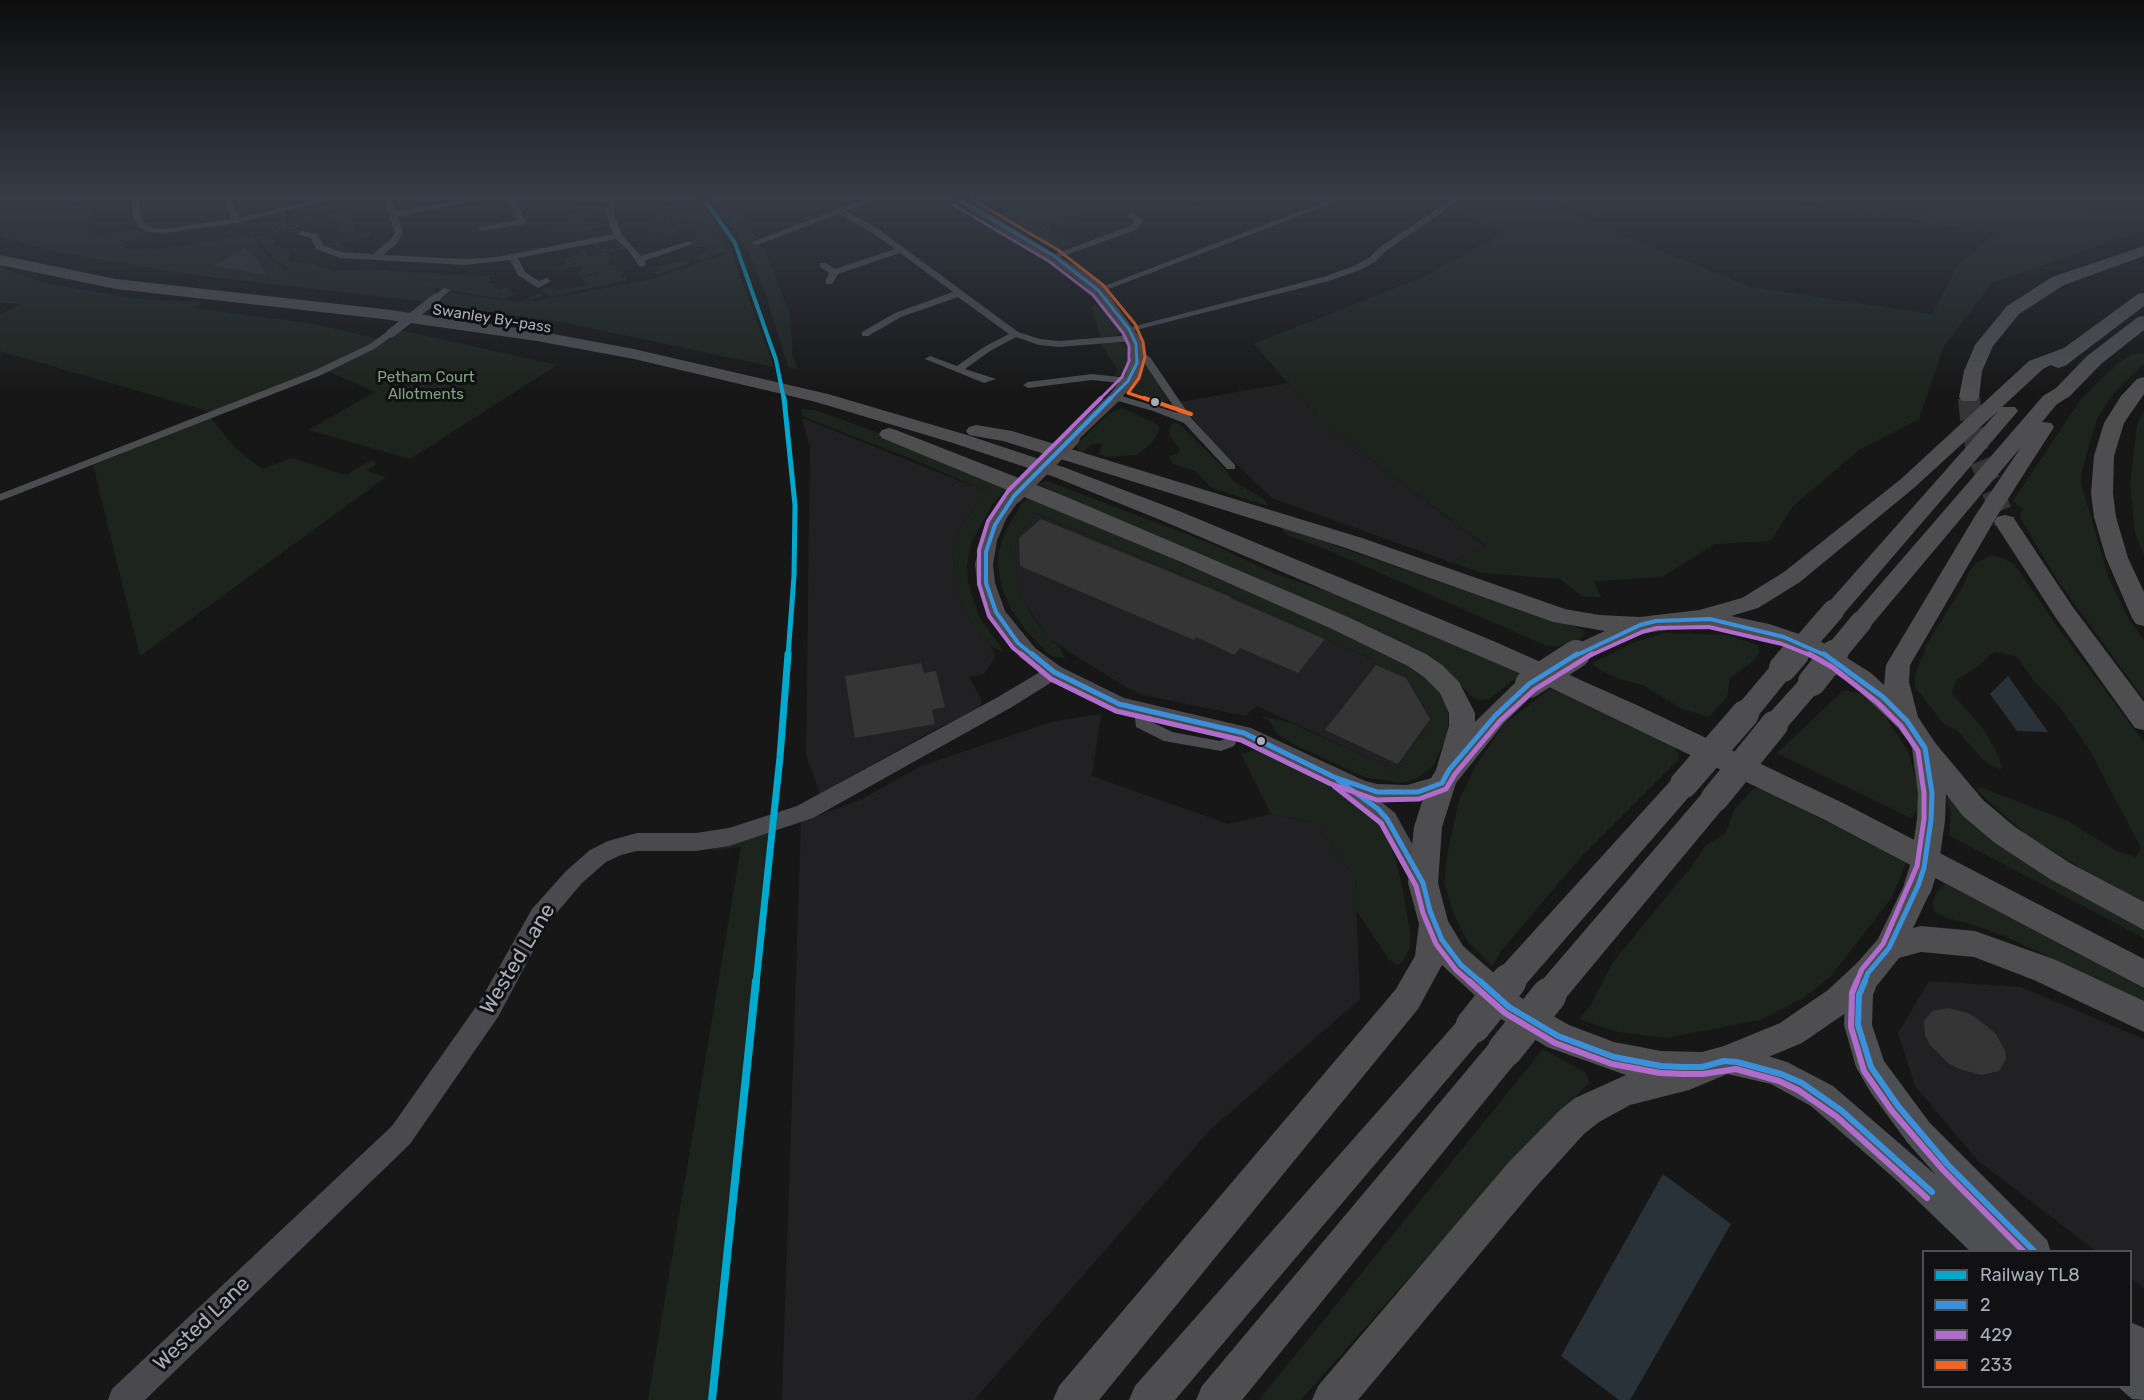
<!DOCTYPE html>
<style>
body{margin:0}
#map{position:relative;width:2144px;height:1400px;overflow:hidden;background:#171717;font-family:Rubik,sans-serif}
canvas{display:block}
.legend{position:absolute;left:1922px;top:1250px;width:210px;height:138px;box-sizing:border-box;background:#111113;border:2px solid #4d4f55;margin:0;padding:8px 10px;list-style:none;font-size:18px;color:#a8adb8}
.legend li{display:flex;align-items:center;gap:12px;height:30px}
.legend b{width:30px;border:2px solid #4d4f55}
</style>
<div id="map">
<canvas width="2144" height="1400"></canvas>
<ul class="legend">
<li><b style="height:8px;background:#00a9ce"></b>Railway TL8</li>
<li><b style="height:8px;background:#3a90db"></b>2</li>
<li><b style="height:8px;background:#b06ccc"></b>429</li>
<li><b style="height:8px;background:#f26522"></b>233</li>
</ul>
</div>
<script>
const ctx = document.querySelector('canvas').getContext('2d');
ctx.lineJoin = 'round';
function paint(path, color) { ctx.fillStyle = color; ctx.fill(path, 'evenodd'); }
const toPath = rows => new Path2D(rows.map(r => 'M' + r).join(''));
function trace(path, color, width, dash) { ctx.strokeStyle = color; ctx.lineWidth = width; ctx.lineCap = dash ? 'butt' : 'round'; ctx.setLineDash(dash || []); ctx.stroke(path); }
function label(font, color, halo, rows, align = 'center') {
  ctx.font = font + ' Rubik,sans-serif'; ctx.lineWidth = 6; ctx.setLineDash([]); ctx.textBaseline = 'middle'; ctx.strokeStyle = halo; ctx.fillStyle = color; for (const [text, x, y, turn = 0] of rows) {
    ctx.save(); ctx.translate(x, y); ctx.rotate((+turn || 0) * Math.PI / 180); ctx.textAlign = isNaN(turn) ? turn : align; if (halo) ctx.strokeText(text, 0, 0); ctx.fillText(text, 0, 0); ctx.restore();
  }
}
paint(toPath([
 [1043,199,1115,199,1030,230,1001,212],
 [1788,199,2144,199,2062,244],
 [1288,383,1324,424,1486,547,1450,562,1272,498,1213,442,1179,402],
 [802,418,985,491,958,531,953,551,958,594,976,631,990,646,996,656,984,674,969,677,981,698,981,705,975,711,934,730,820,794,806,755,810,448],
 [1032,512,1266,610,1330,641,1375,660,1373,663,1407,678,1432,720,1395,770,1257,706,1245,716,1143,695,1127,688,1048,638,1021,597,1017,583,1015,544],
 [1101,714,1092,776,1228,824,1271,814,1315,823,1355,876,1360,999,1210,1130,974,1400,782,1400,801,822,862,799,921,766,1051,722],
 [1929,981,2021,987,2144,1039,2144,1288,2131,1278,2130,1252,2096,1251,1978,1161,1915,1086,1898,1033]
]), '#212123');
paint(toPath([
 [5,199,22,199,5,204,8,207,35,211,92,202,87,230,95,229,94,237,136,229,147,233,124,243,124,249,140,250,183,246,250,235,248,237,253,237,266,255,285,270,315,278,291,271,272,257,256,238,256,236,268,234,281,226,280,213,285,211,286,227,269,238,269,240,275,239,275,247,280,246,281,250,288,248,290,258,287,260,297,263,314,264,316,267,332,269,331,271,371,270,428,273,426,275,428,275,431,273,441,273,440,275,491,276,489,277,491,281,487,283,496,284,493,286,498,289,508,287,512,290,508,292,517,293,503,299,422,286,437,290,426,302,187,274,56,252,0,237,0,200],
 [663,199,699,199,731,252,774,367,562,322,432,304,451,293,519,302,539,293,544,296,522,302,559,297,652,279,724,254,723,252,657,275,653,272,659,270,658,268,651,269,648,264,653,268,685,260,690,263,700,260,698,258,701,256,698,254,708,251,703,246,694,248,689,246,692,243,690,241,699,237,692,230,685,231,681,227,676,229,678,233,664,236,661,231,647,234,648,230,680,225,685,222,683,218,666,222,665,220,650,223,666,215,657,218,652,211,677,206,673,200,665,201],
 [713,199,734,199,757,239,752,243,764,248,790,314,793,357,799,370,788,367,766,296,748,251],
 [1462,199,1535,199,1750,287,1932,314,1957,267,1996,231,1798,199,1912,199,1929,211,1996,224,2080,221,2093,199,2144,199,2144,230,1992,283,1944,346,1919,419,1859,450,1793,506,1771,541,1715,544,1662,577,1594,581,1601,597,1583,597,1560,579,1482,573,1451,562,1486,546,1324,424,1254,344,1426,276,1506,231,1447,208],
 [1557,199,1609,199,1618,202,1594,215,1554,201],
 [602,202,604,203,604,212,583,217,584,223,582,224,584,227,608,224,611,231,609,234,604,236,604,233,610,231,607,225,590,230,575,231,573,229,547,232,548,228,570,223,566,215,599,210],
 [347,211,354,230,352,232,356,234,370,231,372,235,359,242,342,243,345,249,355,249,352,253,331,248,325,244,347,239,343,235,345,232,340,233,339,229,342,226,334,224,339,219,331,223,329,218,289,227,289,222],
 [1080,212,1083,214,1045,227,1073,244,1057,250,1024,232],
 [613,240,625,249,609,252,611,257,606,259,611,266,618,265,614,268,617,272,622,271,624,274,620,275,620,277,625,276,627,280,551,297,540,290,549,287,558,290,587,285,581,277,597,274,597,272,580,276,578,272,582,270,580,266,560,270,558,267,565,264,565,258,581,254,580,251,585,250,588,256,602,253,600,247,595,248,592,243,599,242,601,248,605,249,620,248,619,246,615,247,613,242,604,244,607,242,603,241],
 [0,266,44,283,137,299,203,302,194,308,315,324,379,339,371,345,317,371,211,412,0,351,0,315,20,304,0,303],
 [1103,304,1121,332,1114,336,1101,337,1091,306],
 [400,330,557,365,410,459,309,430,375,392,328,371,378,347],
 [1117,342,1126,345,1128,357,1122,375,1115,376,1117,369,1101,344],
 [2134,354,2144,354,2144,363,2112,395,2097,419,2082,470,2081,483,2109,579,2130,621,2144,640,2144,699,2060,584,2020,518,2021,512,2024,510,2013,501,2081,399,2118,363],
 [1144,361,1169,398,1168,401,1159,403,1141,400,1130,393,1129,391],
 [1122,408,1157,424,1160,428,1153,442,1137,455,1106,457,1099,454,1102,444,1099,443,1090,445,1085,451,1080,452,1077,446,1079,442,1109,413],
 [802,409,815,410,873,431,1006,485,1007,488,992,505,971,543,967,566,968,582,979,617,1005,653,990,646,976,631,958,594,953,551,958,531,985,491,920,462,804,417,802,415],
 [2144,410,2144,556,2135,533,2130,485,2137,426],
 [210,417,235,448,262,469,292,458,346,475,371,460,377,463,367,471,386,477,140,656,93,465],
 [1172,423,1179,424,1226,470,1233,481,1264,499,1268,506,1215,489,1209,486,1197,472,1173,464,1169,457,1179,452,1180,449,1169,435,1170,425],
 [1047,481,1212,544,1273,573,1335,594,1521,674,1489,699,1478,700,1471,696,1444,667,1418,650,1037,484],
 [1029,497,1399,657,1437,684,1448,705,1448,734,1433,766,1416,779,1401,783,1365,777,1293,744,1278,734,1269,721,1260,716,1291,723,1395,770,1432,720,1407,678,1373,663,1374,659,1330,641,1266,610,1033,512,1015,544,1017,583,1021,597,1033,617,1048,638,1060,648,1065,658,1051,656,1027,632,1011,609,1002,589,998,564,999,550,1006,530,1023,502],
 [1285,528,1537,616,1576,627,1585,631,1584,634,1580,639,1573,642,1557,647,1545,645,1323,548,1290,536,1283,532,1282,529],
 [1991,555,2003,558,2015,565,2056,625,2144,742,2144,906,2025,834,1977,790,1980,787,2068,821,2116,851,2136,857,2141,848,2089,749,2059,706,2034,681,2017,657,1998,652,1992,653,1979,666,1956,680,1952,693,1984,730,1999,757,2002,768,2000,770,1982,759,1958,731,1943,723,1915,687,1915,676,1927,644,1963,586,1969,572,1976,563],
 [1664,633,1726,635,1758,645,1760,652,1752,662,1730,678,1727,697,1709,717,1682,709,1643,685,1619,679,1600,670,1592,663,1635,642],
 [1551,688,1623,718,1674,747,1678,752,1679,759,1581,857,1501,951,1492,966,1468,942,1454,915,1444,883,1447,855,1459,800,1475,767,1504,724],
 [1844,690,1864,694,1878,706,1908,751,1918,787,1918,809,1911,818,1777,753],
 [1257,749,1283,758,1333,784,1357,800,1384,830,1393,852,1402,885,1410,932,1410,947,1402,963,1396,965,1388,958,1356,910,1355,876,1315,823,1271,814,1241,754],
 [1754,788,1762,788,1906,863,1892,897,1880,913,1830,977,1803,998,1760,1020,1666,1038,1618,1032,1579,1019,1591,1005,1613,962,1695,862,1705,846,1726,833,1734,810],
 [1951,797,2144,926,2144,938,1954,838,1949,835,1951,812,1946,798],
 [770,829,709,1400,648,1400,741,847,714,850,714,844],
 [1946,884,2030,926,2144,989,2144,1002,2009,938,1971,924,1947,918,1934,911,1933,902,1937,891],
 [1543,1049,1586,1073,1589,1083,1513,1160,1301,1400,1259,1400]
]), '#1d241e');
paint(toPath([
 [244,248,256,258,266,275,214,266],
 [2008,676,2048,732,2017,731,1990,694],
 [1663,1174,1731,1224,1630,1400,1619,1400,1561,1356]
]), '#2a3239');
paint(toPath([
 [1041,519,1231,597,1230,598,1325,639,1298,673,1240,648,1234,655,1196,637,1194,640,1020,566,1019,538],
 [921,663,924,673,936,671,945,707,932,710,935,724,855,738,845,676],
 [1376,665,1406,678,1430,719,1398,764,1325,730],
 [1948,1008,1968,1013,1978,1019,1996,1034,2005,1051,2006,1059,1999,1071,1981,1075,1959,1069,1948,1063,1931,1046,1925,1036,1924,1021,1932,1011]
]), '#353536');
trace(toPath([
 [1969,397,1969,400]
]), '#343537', 17, [17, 8]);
trace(toPath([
 [1969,398,1972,429,1979,456,2005,522]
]), '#343537', 22, [22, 10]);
paint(toPath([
 [131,199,139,199,141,217,145,223,153,228,165,229,231,219,224,199,232,199,239,218,321,199,334,199,236,223,165,233,148,232,139,227,133,217,131,199],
 [384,199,392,199,396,211,470,199,487,199,398,216,403,233,397,243,383,255,465,259,497,257,613,234,605,211,608,202,577,202,574,199,617,199,613,211,622,235,641,256,689,241,693,244,644,261,646,264,642,267,639,266,629,251,616,239,518,258,525,272,532,277,539,281,547,278,551,281,538,288,518,275,510,260,465,265,340,258,316,249,311,238,298,234,302,231,317,234,323,245,341,252,373,254,391,239,395,233,384,199],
 [507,199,515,199,526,222,525,224,479,231,479,227,517,220,507,199],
 [863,199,874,199,846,211,877,228,1018,332,1040,339,1059,341,1133,335,1138,338,1133,341,1059,347,1039,345,1016,337,990,351,965,369,996,379,984,383,925,359,930,356,957,366,984,347,1009,334,958,297,901,317,868,336,862,336,862,332,895,313,953,292,900,253,838,274,832,284,826,284,825,282,829,273,820,267,820,263,826,263,835,269,895,249,871,232,839,214,757,245,750,243,863,199],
 [974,199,985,199,966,206,962,204,974,199],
 [1192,199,1201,199,1197,201,1192,199],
 [1452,199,1461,199,1386,251,1375,262,1360,270,1329,281,1132,331,1124,329,1323,277,1354,266,1369,258,1380,247,1452,199],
 [1329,200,1336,202,1101,292,1094,290,1329,200],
 [1128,213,1134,213,1143,221,1136,230,1057,258,1050,256,1130,226,1134,221,1128,217,1128,213],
 [444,288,451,290,439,300,433,300,433,296,444,288],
 [388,331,396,333,376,348,319,376,0,501,0,494,311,372,370,344,388,331],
 [1137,350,1150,357,1192,419,1235,465,1235,469,1227,469,1184,423,1153,411,1111,399,1110,397,1115,394,1178,413,1143,361,1132,353,1137,350],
 [1092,374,1128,378,1133,381,1128,384,1092,380,1028,388,1023,385,1028,382,1092,374],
 [1141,705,1148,710,1148,720,1172,732,1220,741,1229,737,1234,738,1236,742,1234,746,1221,751,1164,741,1136,727,1134,710,1141,705]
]), '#4b4c50');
paint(toPath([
 [952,199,966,199,1078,268,1103,287,1140,338,1145,356,1139,376,1120,400,1077,441,1072,443,1064,438,1110,394,1125,375,1131,356,1126,338,1093,293,1070,274,952,199],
 [1014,491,1022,496,1006,519,997,541,993,564,995,583,1005,611,1035,648,1061,667,1124,698,1251,728,1365,781,1377,784,1407,785,1442,775,1449,777,1452,783,1449,789,1425,798,1407,801,1379,800,1395,813,1434,883,1431,890,1423,892,1415,890,1379,825,1344,795,1341,788,1239,739,1112,709,1055,680,1012,707,813,818,729,846,696,851,637,851,621,855,606,862,582,883,548,923,498,1017,410,1144,145,1400,108,1400,112,1389,392,1126,480,1001,532,909,566,871,590,850,608,841,637,833,696,833,729,828,797,806,998,697,1040,672,1021,658,1003,637,987,612,977,583,975,564,981,541,990,519,1008,493,1014,491]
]), '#4a4a4e');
paint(toPath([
 [1867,962,1877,965,1881,974,1873,995,1872,1025,1884,1061,1929,1122,2047,1240,2051,1252,1971,1252,1894,1178,1811,1106,1771,1084,1714,1071,1709,1061,1714,1051,1724,1047,1749,1050,1787,1062,1833,1086,1936,1175,1907,1142,1871,1093,1856,1067,1844,1025,1845,995,1857,965,1867,962],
 [2130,1322,2144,1328,2144,1400,2132,1399,2117,1386,2130,1386,2130,1322]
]), '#4d4f52');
paint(toPath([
 [2144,246,2144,256,2064,285,2019,314,1993,346,1982,371,1979,397,1976,401,1962,401,1959,397,1964,371,1975,345,2007,306,2052,277,2144,246],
 [0,255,116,279,383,309,537,331,634,349,828,394,967,435,1066,468,1179,511,1498,643,1641,707,1845,804,2144,959,2144,988,1825,820,1541,683,1538,690,1504,723,1456,783,1442,827,1438,883,1448,921,1463,946,1503,981,1499,974,1504,964,1674,777,1684,774,1694,777,1698,784,1694,791,1526,984,1515,988,1507,985,1520,997,1569,1025,1614,1042,1661,1051,1702,1052,1724,1046,1780,1023,1828,990,1857,963,1878,939,1908,877,1918,874,1928,877,1933,886,1913,928,1921,926,1975,931,2056,960,2144,1001,2144,1032,2034,980,1974,957,1921,952,1899,958,1879,983,1850,1010,1802,1043,1689,1090,1630,1105,1599,1122,1584,1134,1534,1189,1358,1400,1312,1400,1318,1386,1508,1163,1560,1110,1575,1098,1626,1075,1547,1047,1498,1017,1442,965,1418,1009,1099,1400,1053,1400,1059,1386,1396,989,1415,956,1419,924,1408,883,1414,827,1428,783,1436,770,1449,726,1449,713,1440,693,1424,677,1408,666,1332,629,1181,562,882,438,879,434,882,430,889,428,896,430,1062,495,1348,617,1426,654,1442,665,1459,682,1475,713,1475,722,1520,678,1526,676,1163,521,1052,476,953,443,816,402,634,359,537,341,383,319,116,289,0,265,0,255],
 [2144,293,2144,306,2065,366,2058,368,2051,365,2043,369,2002,407,2015,407,2018,411,1841,617,1833,619,1825,617,1821,611,1998,411,1915,487,1800,582,1758,608,1731,616,1769,624,1820,641,1871,673,1884,685,1886,665,1975,516,2021,447,1869,628,1861,630,1853,628,1849,622,1853,616,2043,396,2056,388,2087,356,2138,317,2144,316,2144,330,2101,364,2070,396,2057,404,2042,422,2051,423,2054,427,1997,516,1910,665,1909,682,1918,717,1936,744,1983,800,2015,827,2070,863,2144,902,2144,930,2050,879,1995,843,1963,816,1946,794,1945,820,1941,828,1931,831,1921,828,1917,820,1918,793,1912,748,1908,741,1898,728,1853,685,1802,653,1765,639,1697,626,1645,633,1577,662,1568,660,1565,654,1568,648,1605,631,1553,622,1346,548,1003,441,969,435,966,431,969,427,976,425,1012,431,1362,538,1565,609,1599,615,1640,617,1699,610,1742,598,1784,572,1901,479,2029,361,2064,348,2138,294,2144,293],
 [2144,377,2144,394,2124,423,2114,456,2113,493,2116,517,2128,558,2144,592,2144,626,2136,624,2132,618,2106,558,2094,517,2091,493,2094,456,2104,423,2121,396,2137,379,2144,377],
 [2005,515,2013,517,2072,606,2144,702,2144,730,2135,728,2056,618,1994,522,1997,517,2005,515],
 [1783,659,1792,662,1795,668,1792,674,1754,721,1745,723,1736,721,1732,714,1736,707,1774,662,1783,659],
 [1812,673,1821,676,1825,682,1821,688,1783,732,1774,735,1765,732,1761,725,1765,718,1803,676,1812,673],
 [1715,787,1725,790,1729,798,1725,806,1560,1005,1549,1009,1538,1005,1533,995,1538,985,1705,790,1715,787],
 [1473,1011,1484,1016,1489,1026,1484,1036,1175,1400,1129,1400,1135,1386,1462,1016,1473,1011],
 [1505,1035,1517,1039,1521,1050,1517,1061,1242,1400,1196,1400,1202,1386,1493,1039,1505,1035]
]), '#4e4e51');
trace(toPath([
 [391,333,436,298]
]), '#4b4c50', 9);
trace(toPath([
 [1014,496,1072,438]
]), '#4a4a4e', 16);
trace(toPath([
 [1574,656,1577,654],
 [1794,656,1833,611],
 [1833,656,1861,622]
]), '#4e4e51', 22);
trace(toPath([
 [1783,668,1795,654],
 [1812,682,1834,654],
 [1529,684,1576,654],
 [1684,784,1745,714],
 [1715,798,1774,725],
 [1918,886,1924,868,1931,820],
 [1508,983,1515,974]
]), '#4e4e51', 28);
trace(toPath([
 [1473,1026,1509,981],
 [1505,1050,1549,995]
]), '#4e4e51', 35);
trace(toPath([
 [958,199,1054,256,1098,290,1129,329,1136,344,1137,363,1128,381,1109,400]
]), '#3a90db', 3);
trace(toPath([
 [1034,656,1018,643,996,612,986,583,986,552,995,525,1014,496,1111,398],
 [1575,656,1640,625,1656,621,1710,619,1784,637,1827,656]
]), '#3a90db', 4);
trace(toPath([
 [1032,654,1054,672,1119,704,1244,733,1334,777,1377,792,1418,792,1442,783,1449,770,1495,716,1529,684,1577,654],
 [1824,654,1883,697,1907,721,1925,748,1932,793,1931,820,1924,868,1918,886,1889,948,1868,973,1864,983],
 [1338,780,1378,809,1387,819,1423,883,1430,911,1442,940,1461,965,1482,983]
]), '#3a90db', 5);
trace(toPath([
 [1480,981,1509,1007,1558,1036,1614,1057,1661,1066,1683,1067,1702,1067,1724,1061,1737,1062,1781,1074,1802,1083,1842,1111,1932,1192],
 [1865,981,1859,995,1858,1025,1871,1067,1898,1106,1948,1165,2035,1252]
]), '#3a90db', 6);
trace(toPath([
 [954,205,1050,262,1093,295,1123,333,1129,346,1129,361,1122,377,1099,400]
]), '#b06ccc', 3);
trace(toPath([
 [1023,656,1013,648,989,616,979,584,979,550,988,521,1008,491,1101,398],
 [1589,656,1642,632,1657,628,1709,627,1782,644,1812,656]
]), '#b06ccc', 4);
trace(toPath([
 [1021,654,1051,679,1116,711,1241,740,1331,784,1377,800,1419,799,1446,789,1455,774,1500,721,1534,690,1592,654],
 [1809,654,1832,667,1878,703,1901,726,1918,751,1924,793,1924,819,1917,866,1883,944,1862,969,1856,983],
 [1334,786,1381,823,1416,886,1423,913,1436,944,1456,970,1471,983]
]), '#b06ccc', 5);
trace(toPath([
 [1469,981,1505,1013,1555,1043,1612,1064,1660,1073,1683,1074,1703,1074,1736,1069,1779,1081,1798,1090,1837,1117,1927,1198],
 [1857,981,1852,993,1851,1027,1864,1071,1892,1111,1943,1170,2024,1252]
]), '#b06ccc', 6);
trace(toPath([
 [972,199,1058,250,1103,285,1135,324,1143,342,1145,357,1139,378,1128,393,1149,400]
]), '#f26522', 3);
trace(toPath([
 [1144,398,1191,414]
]), '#f26522', 4);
trace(toPath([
 [704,199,735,243,776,360,784,400]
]), '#00a9ce', 4);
trace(toPath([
 [784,398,795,505,794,576,788,656]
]), '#00a9ce', 5);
trace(toPath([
 [756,983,780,757,788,654]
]), '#00a9ce', 7);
trace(toPath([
 [712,1400,756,981]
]), '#00a9ce', 8);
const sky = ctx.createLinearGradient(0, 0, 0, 395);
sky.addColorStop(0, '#0d0d0d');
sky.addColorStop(0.5, '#363c47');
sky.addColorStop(1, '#363c4700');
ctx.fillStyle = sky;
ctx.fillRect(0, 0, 2144, 395);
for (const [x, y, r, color] of [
 [1155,402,5,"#a8adb8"],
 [1261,741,5,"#a8adb8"]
]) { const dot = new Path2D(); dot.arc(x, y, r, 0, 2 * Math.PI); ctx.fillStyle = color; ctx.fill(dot); trace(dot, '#111113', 2); }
label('15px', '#a8adb8', '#111113', [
 ["Swanley By-pass",492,319,9]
]);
label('15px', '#7fa381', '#111113', [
 ["Petham Court",426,378],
 ["Allotments",426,395]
]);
label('21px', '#a8adb8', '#111113', [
 ["Wested Lane",518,959,-59],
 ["Wested Lane",202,1324,-44]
]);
</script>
